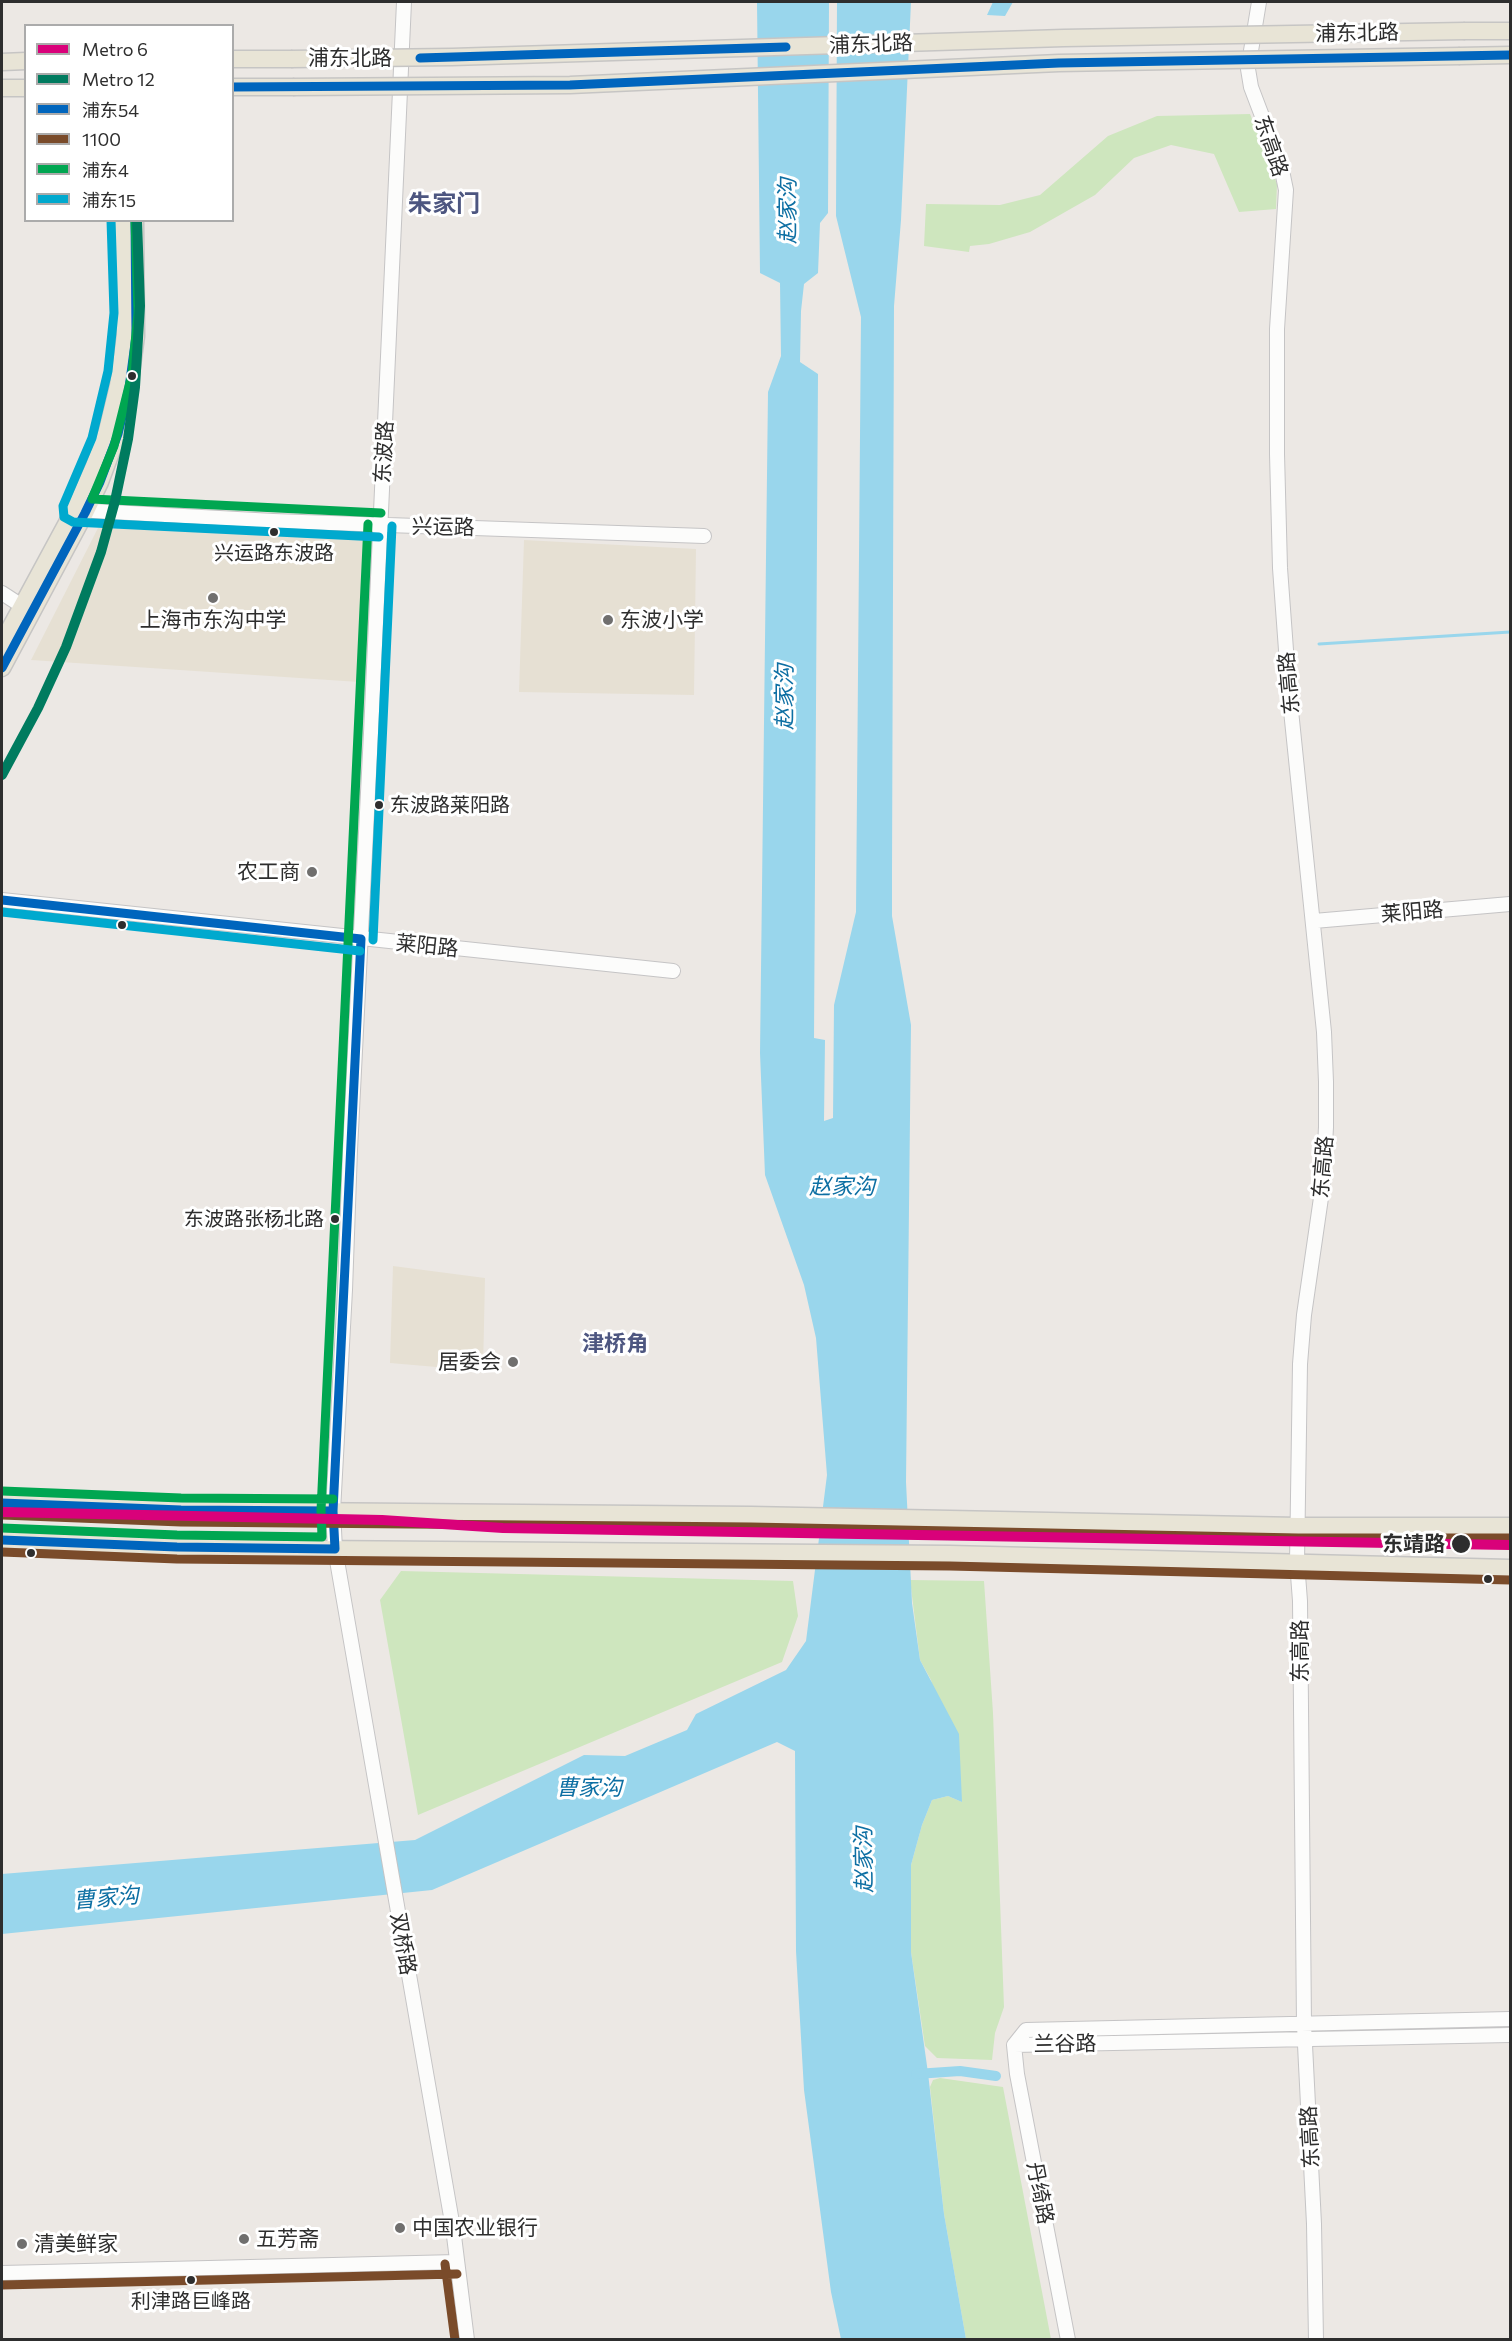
<!DOCTYPE html>
<meta charset="utf-8">
<style>
body{margin:0}
#map{position:relative;width:1512px;height:2341px;overflow:hidden;background:#ece8e4;font-family:Commissioner,"Noto Sans SC",sans-serif}
canvas{display:block}
.frame{position:absolute;inset:0;border:3px solid #2e2e2e;pointer-events:none}
.legend{position:absolute;left:24px;top:24px;width:210px;height:198px;box-sizing:border-box;background:#fff;border:2px solid #ababab;margin:0;padding:8px 10px;list-style:none;font-size:18px;color:#2e2e2e}
.legend li{display:flex;align-items:center;gap:12px;height:30px}
.legend b{width:30px;border:2px solid #ababab}
</style>
<div id="map">
<canvas width="1512" height="2341"></canvas>
<div class="frame"></div>
<ul class="legend">
<li><b style="height:8px;background:#d9017a"></b>Metro 6</li>
<li><b style="height:8px;background:#007b5f"></b>Metro 12</li>
<li><b style="height:8px;background:#0065bd"></b>浦东54</li>
<li><b style="height:8px;background:#7a4b2a"></b>1100</li>
<li><b style="height:8px;background:#00a651"></b>浦东4</li>
<li><b style="height:8px;background:#00a9ce"></b>浦东15</li>
</ul>
</div>
<script>
const ctx = document.querySelector('canvas').getContext('2d');
ctx.lineJoin = 'round';
function paint(path, color) { ctx.fillStyle = color; ctx.fill(path, 'evenodd'); }
const toPath = rows => new Path2D(rows.map(r => 'M' + r).join(''));
function trace(path, color, width, dash) { ctx.strokeStyle = color; ctx.lineWidth = width; ctx.lineCap = dash ? 'butt' : 'round'; ctx.setLineDash(dash || []); ctx.stroke(path); }
function label(font, color, halo, rows, align = 'center') {
  ctx.font = font + ' Commissioner,"Noto Sans SC",sans-serif'; ctx.lineWidth = 6; ctx.setLineDash([]); ctx.textBaseline = 'middle'; ctx.strokeStyle = halo; ctx.fillStyle = color; for (const [text, x, y, turn = 0] of rows) {
    ctx.save(); ctx.translate(x, y); ctx.rotate((+turn || 0) * Math.PI / 180); ctx.textAlign = isNaN(turn) ? turn : align; if (halo) ctx.strokeText(text, 0, 0); ctx.fillText(text, 0, 0); ctx.restore();
  }
}
paint(toPath([
 [98,528,366,537,359,682,31,660],
 [524,540,696,549,694,695,519,692],
 [393,1266,485,1278,483,1371,390,1363]
]), '#e6e0d3');
paint(toPath([
 [1250,114,1277,184,1276,209,1239,212,1214,154,1171,145,1134,158,1095,195,1030,232,989,244,970,246,969,252,924,246,926,204,1000,205,1040,195,1108,136,1157,116],
 [401,1571,793,1581,798,1616,782,1662,418,1815,380,1600],
 [910,1580,984,1581,993,1713,1004,2007,995,2033,992,2060,937,2058,925,2046,911,1952,911,1865,922,1825,932,1800,948,1796,962,1802,931,1680,920,1660],
 [940,2078,1003,2087,1051,2339,966,2339,944,2214,930,2087,933,2080]
]), '#cee6be');
paint(toPath([
 [757,2,829,2,828,213,820,223,818,273,804,284,801,311,800,362,818,374,814,1038,825,1040,824,1121,833,1118,834,1005,856,912,861,317,836,216,837,2,911,2,901,220,894,306,892,870,892,916,911,1025,906,1482,912,1603,920,1660,959,1734,962,1802,948,1796,932,1800,922,1825,911,1865,911,1952,928,2073,944,2214,966,2339,841,2339,831,2292,804,2090,796,1951,795,1751,777,1742,432,1890,2,1934,2,1874,415,1840,584,1755,625,1756,687,1730,696,1714,786,1670,806,1641,827,1475,816,1338,804,1285,765,1175,760,1053,768,392,781,356,780,283,760,273],
 [993,2,1013,2,1005,16,987,15]
]), '#99d6ec');
trace(toPath([
 [1319,644,1510,632]
]), '#99d6ec', 3);
trace(toPath([
 [916,2074,960,2071,996,2076]
]), '#99d6ec', 10);
const minor = toPath([
 [404,2,371,733,350,1150,345,1290,333,1511,335,1549,453,2228,467,2340],
 [1259,2,1248,69,1251,87,1281,166,1286,190,1277,329,1277,454,1280,568,1289,691,1324,1032,1326,1082,1326,1127,1323,1184,1304,1315,1300,1364,1297,1562,1300,1601,1304,2025,1314,2224,1316,2340],
 [76,510,273,521,704,536],
 [2,593,22,606],
 [2,900,673,971],
 [1314,921,1510,904],
 [1014,2045,1026,2030,1510,2019],
 [1014,2045,1510,2035],
 [1014,2045,1017,2074,1068,2340],
 [2,2273,457,2262]
]);
const major = toPath([
 [1465,31,1510,31],
 [1460,56,1510,55],
 [232,59,291,59],
 [2,62,26,61],
 [232,87,293,87],
 [2,88,26,88],
 [2,643,75,508,94,466,107,431,118,386,125,335,123,220],
 [2,668,85,513,100,482,118,434,129,388,136,336,135,220],
 [2,1503,181,1510,751,1515,1298,1526,1510,1526],
 [2,1540,177,1547,314,1549,950,1554,1510,1568]
]);
trace(minor, '#c5c4c5', 16);
trace(major, '#c6c5c4', 19);
trace(minor, '#fcfcfb', 14);
trace(major, '#e8e4d6', 16);
const majorBridge = toPath([
 [291,59,452,57,1064,38,1465,31],
 [293,87,570,85,1059,63,1460,56]
]);
trace(majorBridge, '#c6c5c4', 19, []);
trace(majorBridge, '#e8e4d6', 16);
trace(toPath([
 [420,58,786,47],
 [232,87,570,85,1059,63,1510,55],
 [2,668,85,513,100,482,118,434,129,388,136,336,135,220],
 [2,900,361,939],
 [2,1503,181,1510,333,1511],
 [2,1540,177,1547,335,1549,333,1511,361,939]
]), '#0065bd', 9);
trace(toPath([
 [2,1515,181,1522,751,1527,1298,1538,1510,1538],
 [2,1552,177,1559,950,1566,1510,1580],
 [445,2264,455,2340],
 [2,2285,457,2274]
]), '#7a4b2a', 9);
trace(toPath([
 [135,220,138,313,132,374,114,446,92,499,381,513],
 [2,1491,181,1498,333,1499],
 [2,1528,177,1535,322,1537,321,1510,368,524]
]), '#00a651', 9);
trace(toPath([
 [111,220,114,313,108,371,92,438,63,506,64,517,73,522,379,537],
 [2,912,360,951],
 [373,940,392,526]
]), '#00a9ce', 9);
trace(toPath([
 [2,1512,382,1520,503,1528,1510,1545]
]), '#d9017a', 10);
trace(toPath([
 [2,775,38,708,66,647,101,552,115,501,128,439,135,387,140,306,137,220]
]), '#007b5f', 10);
for (const [x, y, r, color] of [
 [132,376,5,"#2e2e2e"],
 [274,532,5,"#2e2e2e"],
 [213,598,6,"#706f6e"],
 [608,620,6,"#706f6e"],
 [379,805,5,"#2e2e2e"],
 [312,872,6,"#706f6e"],
 [122,925,5,"#2e2e2e"],
 [335,1219,5,"#2e2e2e"],
 [513,1362,6,"#706f6e"],
 [1461,1544,10,"#2e2e2e"],
 [31,1553,5,"#2e2e2e"],
 [1488,1579,5,"#2e2e2e"],
 [400,2228,6,"#706f6e"],
 [244,2239,6,"#706f6e"],
 [22,2244,6,"#706f6e"],
 [191,2280,5,"#2e2e2e"]
]) { const dot = new Path2D(); dot.arc(x, y, r, 0, 2 * Math.PI); ctx.fillStyle = color; ctx.fill(dot); trace(dot, '#fff', 2); }
label('20px', '#2e2e2e', '#fff', [
 ["兴运路东波路",274,553],
 ["东波路莱阳路",390,805,"left"],
 ["东波路张杨北路",324,1219,"right"],
 ["利津路巨峰路",191,2301]
]);
label('21px', '#2e2e2e', '#fff', [
 ["浦东北路",1357,33,-1],
 ["浦东北路",871,44,-2],
 ["浦东北路",350,58],
 ["东高路",1271,146,71],
 ["东波路",384,452,-87],
 ["兴运路",443,527,1],
 ["东高路",1289,683,-95],
 ["莱阳路",1412,912,-5],
 ["莱阳路",427,946,6],
 ["东高路",1323,1167,-85],
 ["东高路",1300,1651,-90],
 ["双桥路",403,1944,80],
 ["兰谷路",1065,2044,-1],
 ["东高路",1310,2137,-93],
 ["丹绮路",1040,2193,79]
]);
label('21px', '#2e2e2e', '#fff', [
 ["上海市东沟中学",213,620,"center"],
 ["东波小学",620,620],
 ["农工商",300,872,"right"],
 ["居委会",501,1362,"right"],
 ["中国农业银行",412,2228],
 ["五芳斋",256,2239],
 ["清美鲜家",34,2244]
], 'left');
label('bold 21px', '#2e2e2e', '#fff', [
 ["东靖路",1445,1544]
], 'right');
label('italic 22px', '#0d6fa3', '#fff', [
 ["赵家沟",788,211,-90],
 ["赵家沟",785,697,-90],
 ["赵家沟",842,1187],
 ["曹家沟",589,1788],
 ["赵家沟",864,1860,-91],
 ["曹家沟",106,1898,-5]
]);
label('bold 22px', '#4d5680', '#fff', [
 ["津桥角",615,1344]
]);
label('bold 24px', '#4d5680', '#fff', [
 ["朱家门",444,204]
]);
</script>
